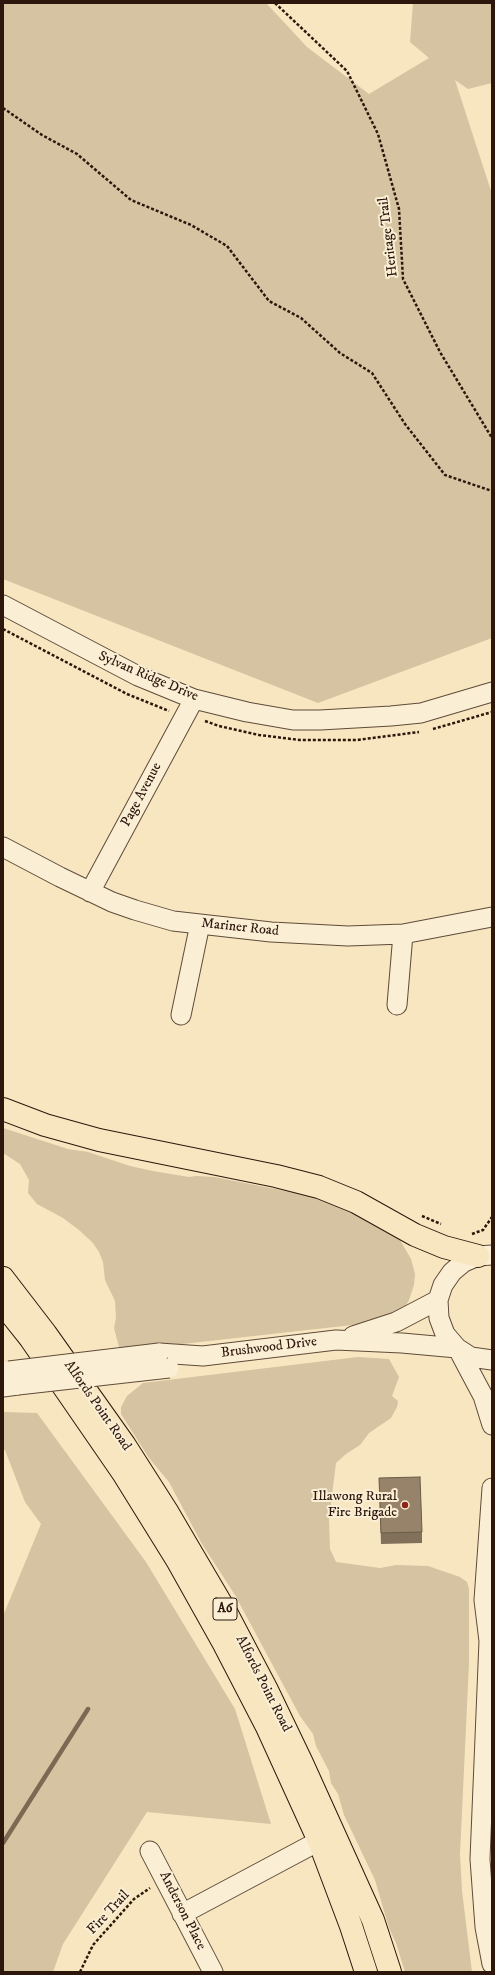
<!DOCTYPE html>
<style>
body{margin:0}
#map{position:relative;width:495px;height:1975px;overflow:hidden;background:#f7e6bf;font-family:"IM FELL DW Pica",serif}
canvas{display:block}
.frame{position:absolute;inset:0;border:4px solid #2d170d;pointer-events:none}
</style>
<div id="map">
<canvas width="495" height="1975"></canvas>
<div class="frame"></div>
</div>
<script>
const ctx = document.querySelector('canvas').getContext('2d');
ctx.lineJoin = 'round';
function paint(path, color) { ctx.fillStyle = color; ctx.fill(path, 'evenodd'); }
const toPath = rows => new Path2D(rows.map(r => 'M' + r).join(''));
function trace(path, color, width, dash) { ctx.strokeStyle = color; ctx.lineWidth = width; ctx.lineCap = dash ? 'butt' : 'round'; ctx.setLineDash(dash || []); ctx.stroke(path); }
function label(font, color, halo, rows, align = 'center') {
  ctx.font = font + ' "IM FELL DW Pica",serif'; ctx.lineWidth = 4; ctx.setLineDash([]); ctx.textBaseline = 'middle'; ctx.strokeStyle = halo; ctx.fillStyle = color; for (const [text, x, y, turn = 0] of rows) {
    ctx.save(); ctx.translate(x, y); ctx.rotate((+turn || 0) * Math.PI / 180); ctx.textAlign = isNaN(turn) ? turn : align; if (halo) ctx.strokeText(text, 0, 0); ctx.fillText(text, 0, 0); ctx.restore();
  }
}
paint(toPath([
 [3,3,266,3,307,47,369,94,429,58,410,42,413,3,492,3,492,83,468,89,455,80,492,194,492,638,318,703,3,579],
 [3,1128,68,1149,88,1152,130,1166,153,1171,189,1177,196,1176,214,1177,327,1199,393,1233,400,1240,411,1259,415,1274,414,1285,409,1300,403,1311,361,1324,120,1351,114,1328,116,1318,115,1301,105,1280,103,1262,99,1252,93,1243,79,1230,63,1218,37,1204,28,1193,29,1180,20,1164,3,1153],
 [358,1357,389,1359,399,1377,392,1396,398,1401,397,1407,391,1418,369,1433,360,1445,346,1454,336,1463,329,1519,330,1549,336,1562,380,1568,396,1565,428,1566,460,1577,467,1582,469,1589,469,1663,460,1854,462,1891,472,1972,405,1972,396,1943,389,1928,375,1880,344,1815,338,1794,331,1783,329,1771,316,1746,313,1734,300,1716,235,1595,202,1544,169,1482,149,1458,121,1414,121,1407,127,1396,143,1383],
 [3,1412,37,1413,146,1562,235,1709,271,1824,147,1812,63,1944,53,1972,3,1972,3,1616,41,1524,25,1502,5,1450,3,1450]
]), '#d5c3a1');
trace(toPath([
 [3,1843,88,1709]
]), '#7d6953', 4.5);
const minor = toPath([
 [3,605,138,676,194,699,247,712,293,720,320,720,391,716,421,713,492,692],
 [3,847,60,877,112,902,135,910,173,921,271,932,348,936,403,934,492,917],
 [90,892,194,699],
 [397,1005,403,934],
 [181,1015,200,924],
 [492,1255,478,1256,464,1262,452,1272,443,1285,438,1300,439,1318,445,1334,457,1348,471,1357,492,1360],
 [353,1336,396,1322,438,1300],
 [458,1349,483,1396,492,1425],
 [159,1353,203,1356,336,1340,402,1343,457,1348],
 [3,1387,18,1385],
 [492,1488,484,1600,489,1641,480,1859,485,1927,492,1964],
 [150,1851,213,1972],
 [182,1914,319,1841]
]);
const highway = toPath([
 [3,1109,45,1125,99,1140,276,1176,319,1187,356,1202,415,1235,444,1247,478,1256],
 [3,1278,46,1334,124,1444,168,1513,225,1610,266,1688,302,1763,373,1920,390,1972],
 [3,1304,30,1338,123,1473,177,1560,224,1644,267,1727,319,1841,351,1926,366,1972]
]);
trace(minor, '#604b3a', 21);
trace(highway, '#2d170d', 24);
trace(toPath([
 [275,3,347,71,378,134,399,209,403,279,440,352,492,438],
 [3,108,42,135,77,154,131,200,191,225,227,246,269,301,301,318,340,353,372,373,405,424,445,475,492,491],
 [3,629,127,694,169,711],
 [205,721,219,726,259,735,300,740,357,740,419,732],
 [433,729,492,712],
 [422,1216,441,1224],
 [472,1234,483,1230,492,1217],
 [80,1972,93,1945,134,1899,150,1888]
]), '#2d170d', 2.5, [3, 2]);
trace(minor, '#faefd5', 19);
trace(highway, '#f7e6bf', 22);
const minorBridge = toPath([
 [9,1371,159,1353],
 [18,1385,169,1368]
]);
trace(minorBridge, '#604b3a', 21, []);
trace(minorBridge, '#faefd5', 19);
paint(toPath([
 [379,1478,422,1532,422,1543,381,1544]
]), '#81715b');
const building = toPath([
 [420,1477,422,1532,381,1533,379,1478,420,1477]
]);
paint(building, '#96836a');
trace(building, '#695c4a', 1);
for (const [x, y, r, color] of [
 [405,1505,4,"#8f2418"]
]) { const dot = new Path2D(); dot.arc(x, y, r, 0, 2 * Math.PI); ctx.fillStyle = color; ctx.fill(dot); trace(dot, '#faefd5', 1.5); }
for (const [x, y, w] of [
 [225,1609,24]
]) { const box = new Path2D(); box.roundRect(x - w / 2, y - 11, w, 22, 3); ctx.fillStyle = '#faefd5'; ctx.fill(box); trace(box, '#2d170d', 1); }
label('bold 13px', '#2d170d', null, [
 ["A6",225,1609]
]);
label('14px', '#2d170d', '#faefd5', [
 ["Heritage Trail",389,237,-97],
 ["Sylvan Ridge Drive",148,677,23],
 ["Page Avenue",142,795,-62],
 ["Mariner Road",240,928,6],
 ["Brushwood Drive",269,1348,-7],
 ["Alfords Point Road",97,1406,55],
 ["Alfords Point Road",263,1684,63],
 ["Anderson Place",182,1911,63],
 ["Fire Trail",109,1913,-47]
]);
label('14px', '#2d170d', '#faefd5', [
 ["Illawong Rural",397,1497],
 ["Fire Brigade",397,1513]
], 'right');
</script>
